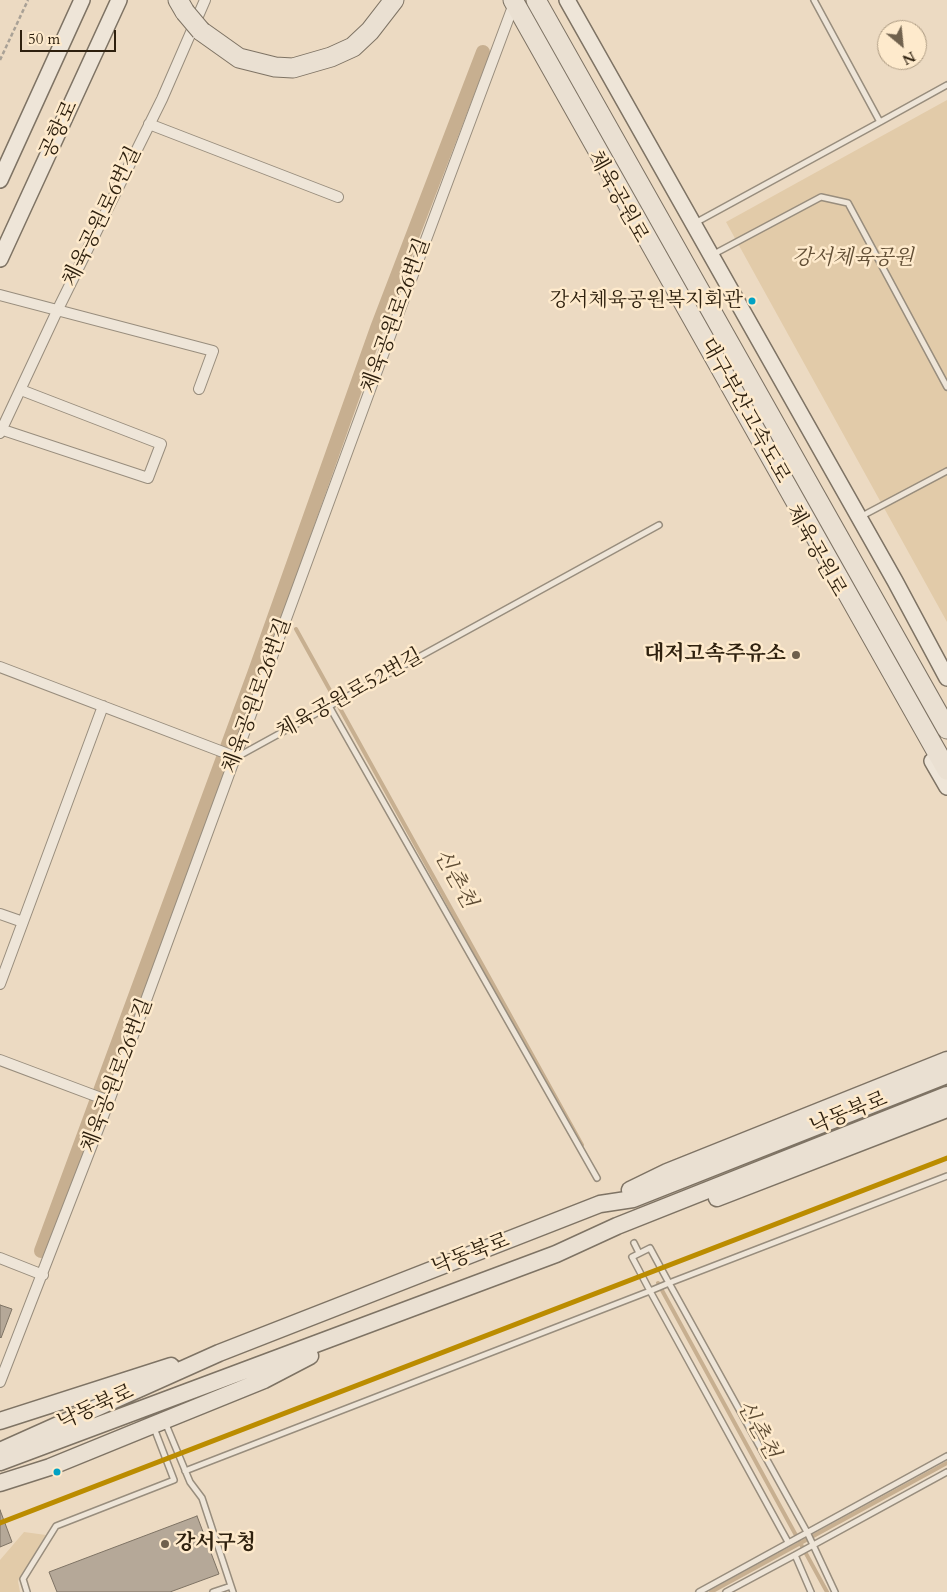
<!DOCTYPE html>
<meta charset="utf-8">
<style>
body{margin:0}
#map{position:relative;width:947px;height:1592px;overflow:hidden;background:#ecdac2;font-family:Cardo,serif}
canvas{display:block}
.north{position:absolute;left:877px;top:20px;width:50px;height:50px;box-sizing:border-box;background:#feeacc;border:1px solid #ab9980;border-radius:50%;rotate:152deg;font-size:14px;font-weight:700;line-height:20px;text-align:center;color:#2e200e}
.north::after{content:'';display:block;margin:auto;width:18px;height:22px;background:#70614d;clip-path:polygon(50% 0,100% 100%,50% 72%,0 100%)}
.scale{position:absolute;left:20px;top:30px;width:96px;height:22px;box-sizing:border-box;border:2px solid #2e200e;border-top:0;padding-left:6px;font-size:15px;line-height:18px;white-space:nowrap;color:#2e200e;-webkit-text-stroke:4px #feeacc;paint-order:stroke}
</style>
<div id="map">
<canvas width="947" height="1592"></canvas>
<div class="north">N</div>
<div class="scale">50 m</div>
</div>
<script>
const ctx = document.querySelector('canvas').getContext('2d');
ctx.lineJoin = 'round';
function paint(path, color) { ctx.fillStyle = color; ctx.fill(path, 'evenodd'); }
const toPath = rows => new Path2D(rows.map(r => 'M' + r).join(''));
function trace(path, color, width, dash) { ctx.strokeStyle = color; ctx.lineWidth = width; ctx.lineCap = dash ? 'butt' : 'round'; ctx.setLineDash(dash || []); ctx.stroke(path); }
function label(font, color, halo, rows, align = 'center') {
  ctx.font = font + ' Cardo,"Noto Serif KR",serif'; ctx.lineWidth = 5; ctx.setLineDash([]); ctx.textBaseline = 'middle'; ctx.strokeStyle = halo; ctx.fillStyle = color; for (const [text, x, y, turn = 0] of rows) {
    ctx.save(); ctx.translate(x, y); ctx.rotate((+turn || 0) * Math.PI / 180); ctx.textAlign = isNaN(turn) ? turn : align; if (halo) ctx.strokeText(text, 0, 0); ctx.fillText(text, 0, 0); ctx.restore();
  }
}
paint(toPath([
 [947,100,947,622,726,222],
 [24,1532,46,1535,18,1581,20,1592,0,1592,0,1560]
]), '#e2cba9');
trace(toPath([
 [280,600,284,608],
 [296,629,582,1145],
 [658,1283,827,1592],
 [711,1592,947,1463]
]), '#c7af90', 4);
trace(toPath([
 [41,1251,254,674,377,328,483,52]
]), '#c7af90', 14);
const building = toPath([
 [0,1305,12,1309,1,1338,0,1337,0,1305],
 [0,1510,12,1542,0,1547,0,1510],
 [197,1516,219,1574,170,1592,57,1592,49,1572,197,1516]
]);
paint(building, '#b5a898');
trace(building, '#7e7364', 1);
const service = toPath([
 [880,122,947,85],
 [695,223,880,122,814,0],
 [714,254,821,197,848,203,947,387],
 [862,516,947,471],
 [329,706,597,1178],
 [237,757,659,525],
 [634,1243,639,1253],
 [165,1422,190,1482,202,1498,233,1592],
 [185,1471,650,1291,669,1283,650,1248,632,1257,650,1291,788,1542],
 [795,1555,947,1472],
 [27,1592,23,1579,56,1526,174,1480,154,1428],
 [213,1592,231,1586],
 [699,1592,947,1456],
 [726,1592,795,1555,811,1592],
 [835,1592,807,1532,669,1283,947,1176]
]);
const minor = toPath([
 [149,124,338,197],
 [0,295,213,351,199,389],
 [0,429,148,478,161,444,21,390],
 [0,433,58,309,162,99,205,0],
 [0,667,236,757],
 [0,914,23,922],
 [0,984,103,706],
 [0,1060,109,1101],
 [0,1258,43,1275],
 [0,1382,109,1101,374,379,512,9]
]);
const secondary = toPath([
 [567,0,895,581,947,678],
 [0,180,82,0],
 [0,259,119,0],
 [932,761,947,787]
]);
const primary = toPath([
 [630,1190,667,1172,947,1060],
 [717,1198,947,1109],
 [0,1421,171,1366],
 [0,1451,219,1353,600,1204,633,1199,947,1075],
 [0,1462,556,1254,617,1226,947,1095],
 [0,1483,50,1467,153,1425,264,1380,310,1356]
]);
const motorway = toPath([
 [178,0,185,12],
 [513,0,947,770],
 [536,0,947,729],
 [201,31,239,58,275,67,293,68,331,57,353,47,370,31,394,0]
]);
trace(service, '#988d7d', 8);
trace(minor, '#988d7d', 12);
trace(secondary, '#7e7364', 18);
trace(primary, '#7e7364', 19);
trace(motorway, '#7e7364', 21);
trace(toPath([
 [0,60,28,0]
]), '#a9a196', 2.5, [4, 2.5]);
trace(service, '#eee5d8', 5);
trace(minor, '#eee5d8', 10);
trace(secondary, '#eee5d8', 15);
trace(primary, '#eae0d2', 16);
trace(motorway, '#eae0d2', 19);
const motorwayBridge = toPath([
 [185,12,201,31]
]);
trace(motorwayBridge, '#7e7364', 21, []);
trace(motorwayBridge, '#eae0d2', 19);
trace(toPath([
 [0,1523,947,1158]
]), '#bb8c00', 5);
for (const [x, y, r, color] of [
 [752,301,4.5,"#02a2c4"],
 [796,655,5,"#70614d"],
 [57,1472,4.5,"#02a2c4"],
 [165,1544,5,"#70614d"]
]) { const dot = new Path2D(); dot.arc(x, y, r, 0, 2 * Math.PI); ctx.fillStyle = color; ctx.fill(dot); trace(dot, '#feeacc', 2); }
label('20px', '#2e200e', '#feeacc', [
 ["강서체육공원복지회관",743,301]
], 'right');
label('21px', '#2e200e', '#feeacc', [
 ["공항로",60,130,-65],
 ["체육공원로",617,197,61],
 ["체육공원로6번길",103,217,-64],
 ["체육공원로26번길",397,316,-70],
 ["대구부산고속도로",744,411,61],
 ["체육공원로",815,551,61],
 ["체육공원로52번길",350,695,-29],
 ["체육공원로26번길",258,696,-70],
 ["체육공원로26번길",118,1076,-69],
 ["낙동북로",849,1114,-22],
 ["낙동북로",471,1255,-21],
 ["낙동북로",96,1408,-24]
]);
label('italic 21px', '#624f36', '#feeacc', [
 ["강서체육공원",853,259]
]);
label('bold 21px', '#2e200e', '#feeacc', [
 ["대저고속주유소",786,655],
 ["강서구청",175,1544,"left"]
], 'right');
label('italic 22px', '#5e4c34', '#feeacc', [
 ["신촌천",454,879,61],
 ["신촌천",757,1430,61]
]);
</script>
